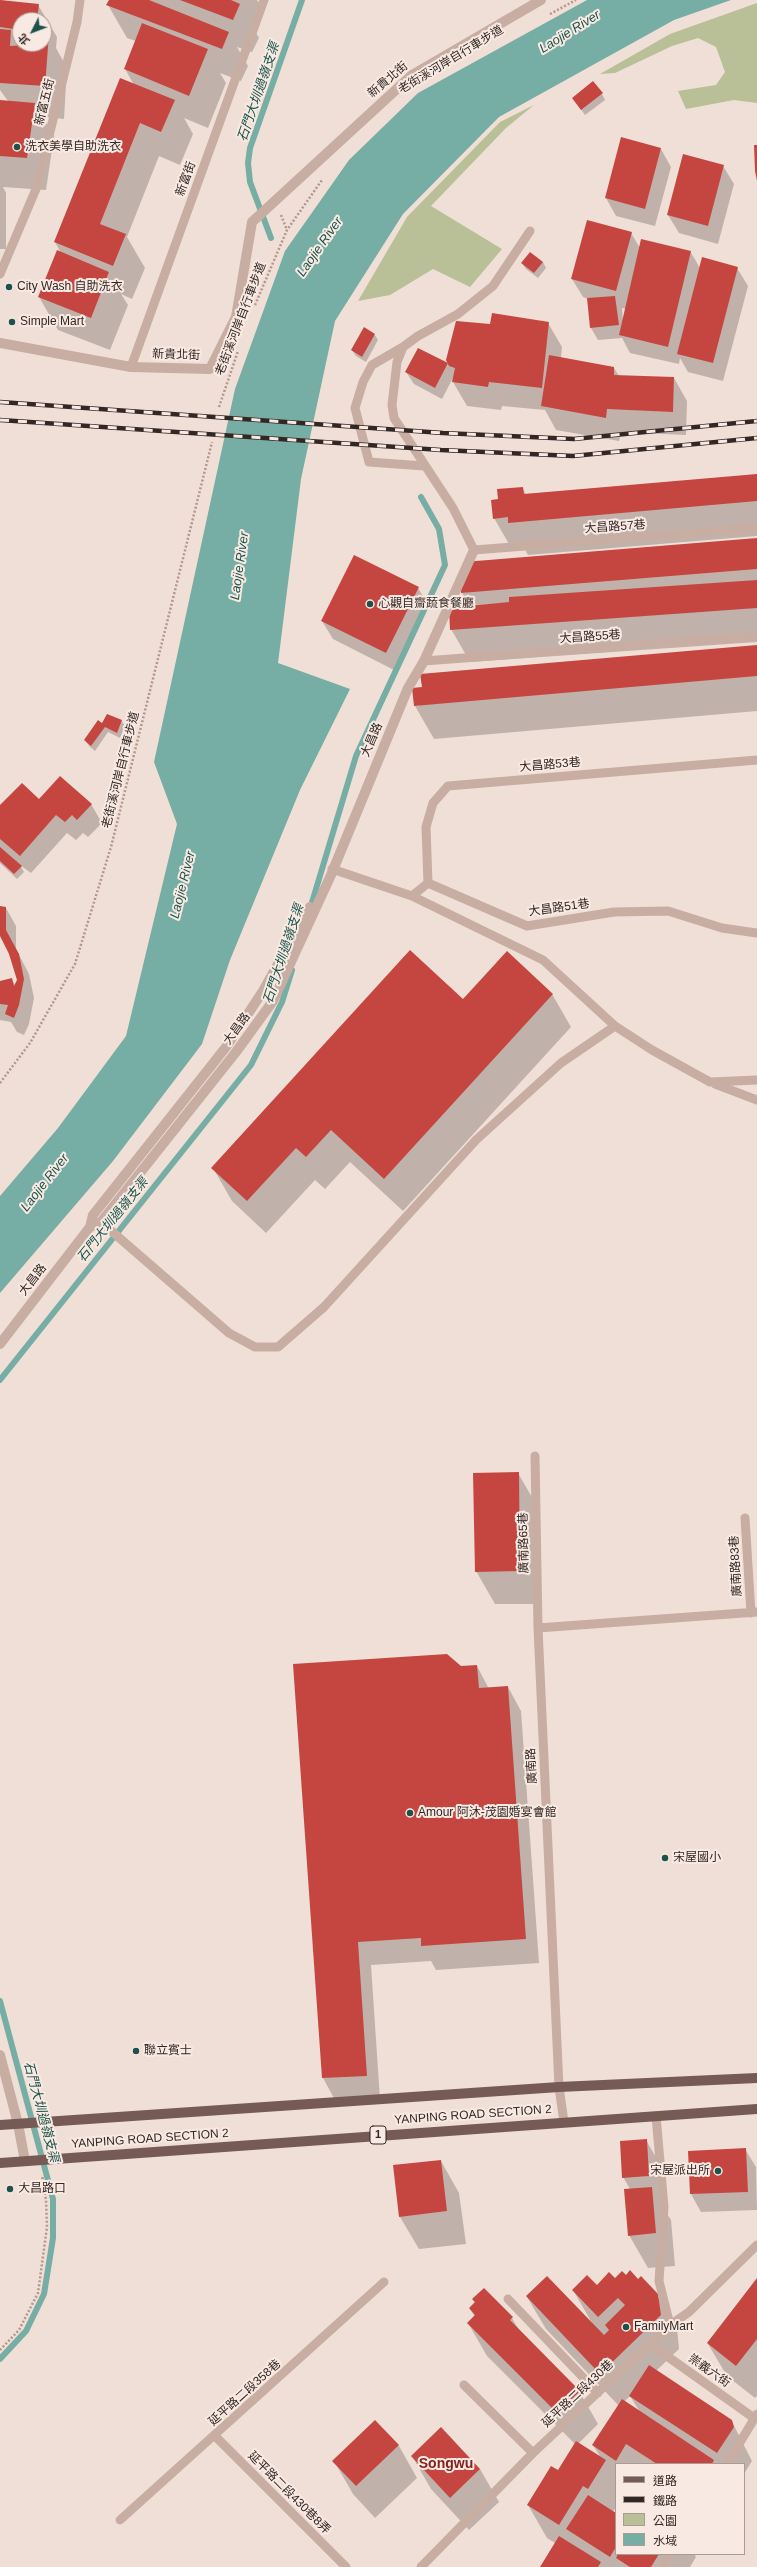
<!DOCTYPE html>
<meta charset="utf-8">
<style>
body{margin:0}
#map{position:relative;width:757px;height:2567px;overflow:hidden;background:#f0dfd6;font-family:Helvetica,"Noto Sans TC",sans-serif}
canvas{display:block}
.legend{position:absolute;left:615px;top:2463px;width:130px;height:92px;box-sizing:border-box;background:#f8eae2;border:1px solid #a99c96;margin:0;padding:5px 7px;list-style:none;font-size:12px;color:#332725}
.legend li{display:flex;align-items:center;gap:8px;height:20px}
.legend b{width:20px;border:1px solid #a99c96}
.north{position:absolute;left:12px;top:12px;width:40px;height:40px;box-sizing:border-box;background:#f8eae2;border:1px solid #a99c96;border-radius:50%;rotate:228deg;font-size:11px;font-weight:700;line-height:16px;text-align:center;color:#332725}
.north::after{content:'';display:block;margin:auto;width:14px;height:18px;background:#1b534c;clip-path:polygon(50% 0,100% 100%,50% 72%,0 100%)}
</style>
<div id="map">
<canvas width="757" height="2567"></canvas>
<ul class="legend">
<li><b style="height:5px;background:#755a56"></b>道路</li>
<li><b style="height:5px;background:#332725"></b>鐵路</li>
<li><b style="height:11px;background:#b9bf97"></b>公園</li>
<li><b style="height:11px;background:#76ada4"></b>水域</li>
</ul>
<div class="north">北</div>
</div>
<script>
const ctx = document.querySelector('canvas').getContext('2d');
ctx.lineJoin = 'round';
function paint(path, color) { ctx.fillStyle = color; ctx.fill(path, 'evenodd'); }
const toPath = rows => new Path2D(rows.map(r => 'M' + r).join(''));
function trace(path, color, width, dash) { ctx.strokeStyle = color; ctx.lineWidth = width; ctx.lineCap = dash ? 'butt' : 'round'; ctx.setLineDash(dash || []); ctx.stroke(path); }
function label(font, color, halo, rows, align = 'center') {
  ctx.font = font + ' Helvetica,"Noto Sans TC",sans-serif'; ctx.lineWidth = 4; ctx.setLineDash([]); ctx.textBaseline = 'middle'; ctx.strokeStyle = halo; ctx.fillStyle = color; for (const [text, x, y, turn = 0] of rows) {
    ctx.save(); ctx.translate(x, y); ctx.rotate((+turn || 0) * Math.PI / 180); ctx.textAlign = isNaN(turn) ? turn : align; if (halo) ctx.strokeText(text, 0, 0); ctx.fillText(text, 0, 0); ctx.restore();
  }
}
paint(toPath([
 [757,3,757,103,734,100,686,109,678,91,716,85,725,72,716,47,698,38,672,46,615,73,600,74,670,34],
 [534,105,506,128,431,206,502,249,470,287,433,269,390,295,358,301,407,217,500,122]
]), '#b9bf97');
paint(toPath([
 [587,0,731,0,674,20,499,117,403,214,335,321,301,479,278,663,350,689,300,790,230,960,202,1044,113,1161,0,1293,0,1196,58,1128,126,1036,177,824,154,762,235,389,285,251,349,160,418,93]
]), '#76ada4');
paint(toPath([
 [0,0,38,5,57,37,56,48,67,68,64,119,43,117,54,136,46,190,3,187,6,193,6,249,0,249,0,101,8,101,0,90],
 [20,20,44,20,44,44,20,44],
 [110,0,257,0,260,5,252,26,259,38,252,52,237,47,248,66,241,81,220,73,226,83,208,128,184,118,193,134,180,165,159,156,127,237,145,268,132,299,121,294,128,305,110,350,58,330,39,297,61,253,55,242,134,85,125,69,136,41,127,38,108,5],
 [602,94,605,100,585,115,573,98],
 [661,149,671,167,655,226,616,216,606,198],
 [723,166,734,184,718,244,679,233,668,215],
 [631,233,640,248,690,251,700,268,737,268,748,286,723,381,688,372,680,358,679,364,630,353,622,338,598,340,591,328,588,299,583,297,572,279],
 [622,308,626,309,623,320],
 [543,262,546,268,538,278,526,269,522,263],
 [548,323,562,347,561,358,614,368,619,376,674,378,687,401,686,435,621,432,619,441,556,430,545,410,502,406,501,410,467,406,453,382,454,376,442,399,414,384,406,372,418,349,450,365,491,325],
 [375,335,378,340,366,362,356,356,352,350],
 [757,475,757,536,528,555,525,550,513,551,494,518,499,500,522,488,526,494],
 [757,539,757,642,470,662,451,629,471,607,462,593],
 [418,588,429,606,396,671,333,639,322,621],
 [757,646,757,711,434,739,415,706],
 [121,720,125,726,120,738,108,732,95,751,89,746,85,740,103,724],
 [39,800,91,804,102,823,88,837,83,833,76,840,67,833,31,873,20,865,24,872,17,879,0,863,0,806],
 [6,908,16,926,16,949,29,974,34,998,29,1024,24,1035,17,1032,11,1022,0,1020,0,982,11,979,15,985,18,980,10,953,0,934],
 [552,994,571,1027,403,1211,350,1162,325,1189,315,1180,266,1233,232,1201,213,1168,463,1000],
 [518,1473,537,1506,539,1604,495,1604,476,1571],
 [294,1665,477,1666,489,1689,508,1687,521,1711,539,1963,436,1970,431,1961,371,1965,380,2099,336,2102,323,2078],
 [646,2140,665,2173,664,2209,671,2220,675,2266,648,2268,629,2235,630,2189,623,2177],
 [745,2149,756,2167,757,2210,701,2212,691,2194],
 [441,2161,459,2193,466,2244,419,2249,400,2217],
 [626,2276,638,2280,657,2295,677,2328,679,2349,656,2371,731,2420,752,2461,744,2474,744,2464,616,2464,616,2507,613,2512,616,2514,616,2554,694,2554,696,2557,690,2567,541,2567,555,2543,547,2538,528,2505,558,2472,575,2444,487,2356,468,2323,475,2317,470,2309,475,2303,473,2299,512,2318,520,2332,579,2391,598,2424,578,2444,601,2458,593,2445,619,2406,546,2329,527,2297,592,2323,573,2290,597,2286],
 [630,2396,640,2412,624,2402],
 [757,2280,757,2396,755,2398,727,2376,708,2344],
 [375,2421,399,2446,417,2478,375,2518,353,2494,334,2461],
 [412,2456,480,2469,499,2502,469,2530,431,2489]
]), '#0003');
trace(toPath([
 [271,238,250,182,248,163,250,148,302,0],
 [310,909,356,756,445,565,439,529,421,497],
 [0,1380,251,1065,282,1002,292,970],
 [0,2001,53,2199,53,2238,44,2294,26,2331,0,2359]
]), '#76ada4', 6);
paint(toPath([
 [0,0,39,4,37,20,20,20,20,30,0,27],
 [109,0,149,0,229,32,222,49,106,5],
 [180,0,231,0,240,4,233,20],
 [142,23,208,49,189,96,124,69],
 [0,29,11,30,10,46,44,44,44,34,49,34,45,86,0,83],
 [120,78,175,100,161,132,140,123,100,224,126,234,113,266,54,242],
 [593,81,603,93,581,110,572,98],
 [0,100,35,103,27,158,0,156],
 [621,137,661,148,645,209,605,198],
 [754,145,757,145,757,181,755,171],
 [683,154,724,165,708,226,667,215],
 [587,220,632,232,616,291,571,279],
 [641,239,691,251,668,347,619,335],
 [57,250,109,272,91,318,38,297],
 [530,252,543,262,534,273,521,263],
 [702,257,738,267,713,363,677,354],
 [615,296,619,325,590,328,587,298],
 [492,313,549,322,542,388,489,382,488,387,452,382,455,368,449,366,446,360,456,321,490,324],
 [364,327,375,334,362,357,351,350],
 [418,348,448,363,435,388,405,372],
 [549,355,614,367,614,375,674,377,673,412,607,409,606,418,541,406],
 [757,474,757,501,508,523,508,517,493,519,491,500,498,499,497,489,523,487,524,494],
 [757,538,757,569,461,593,460,575,464,562],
 [354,555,419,587,386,653,321,621],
 [757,580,757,608,450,630,449,608,509,602,509,597],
 [757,645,757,676,414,706,412,688,422,687,420,674],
 [107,714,122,720,117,733,105,727,91,746,84,740,98,720,102,723],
 [60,776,92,804,77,820,72,815,65,822,56,815,20,856,0,839,0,805,22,783,39,799],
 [0,847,22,866,14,874,0,861],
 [0,906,6,907,6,930,19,954,24,979,19,1005,14,1018,5,1014,8,1005,0,1004,0,981,12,978,14,986,17,980,9,954,0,936],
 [410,950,463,999,507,951,553,994,384,1179,331,1130,306,1157,296,1148,247,1201,211,1168],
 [519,1472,520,1571,475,1572,473,1473],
 [447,1654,461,1666,477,1665,479,1688,508,1686,526,1939,421,1946,421,1938,358,1942,367,2076,322,2078,293,1664],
 [647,2139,649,2176,622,2178,620,2141],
 [746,2148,748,2192,690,2194,688,2151],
 [441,2160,447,2211,399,2217,393,2165],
 [652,2187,656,2233,628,2236,624,2189],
 [630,2270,638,2279,641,2276,658,2294,661,2315,600,2374,526,2296,547,2276,604,2335,609,2330,605,2325,625,2305,618,2298,598,2317,572,2290,587,2275,597,2285,609,2272,615,2278,622,2271,626,2275],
 [757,2278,757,2339,736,2366,707,2343],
 [484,2288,513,2317,510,2320,580,2391,557,2413,467,2323,475,2315,469,2308,475,2302,472,2299],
 [649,2365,732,2420,734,2427,717,2453,629,2396],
 [622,2399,714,2460,712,2464,657,2464,626,2444,616,2461,592,2445],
 [375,2420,399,2445,356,2486,332,2461],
 [441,2427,480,2469,450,2498,411,2456],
 [576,2441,606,2460,588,2489,583,2486,559,2525,527,2505,551,2466,558,2470],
 [588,2495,616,2513,616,2547,610,2557,566,2529],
 [559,2536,601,2562,598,2567,540,2567],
 [618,2554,659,2554,651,2567,630,2567,616,2558]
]), '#c54640');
trace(toPath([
 [550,14,576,0],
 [281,215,287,230],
 [255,305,287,230,322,180],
 [219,407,238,351],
 [0,1083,30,1043,75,964,111,847,212,442],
 [0,2350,19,2330,38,2293,47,2227,46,2200,42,2175]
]), '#b3968d', 2.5, [2, 2]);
trace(toPath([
 [530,231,493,286,458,314,418,336,403,347,397,362,392,405,394,418,453,508,474,550,757,528],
 [0,274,36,189,77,22,80,0],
 [403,347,372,365,363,382,355,408,369,462,424,466],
 [131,367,264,0],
 [424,661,757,636],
 [332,869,412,896,428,883],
 [428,883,426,827,433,803,448,786,757,760],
 [428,883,527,926,614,912,668,911,722,928,757,933],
 [412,896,543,960,615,1026,652,1050,710,1082,757,1080],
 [715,1084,757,1100],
 [101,1222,229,1333,255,1347,278,1347,324,1307,476,1140,561,1063,615,1026],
 [535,1456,538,1628,559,2087,564,2122],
 [745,1518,751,1613],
 [538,1628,757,1612],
 [656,2116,664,2207,659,2281,670,2325],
 [508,2299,598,2393],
 [650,2344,754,2418],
 [464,2385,533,2453],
 [215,2436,346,2567],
 [727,2464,757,2414],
 [120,2520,384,2282],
 [421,2567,533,2453,670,2325,689,2312,757,2245],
 [662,2567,670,2554]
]), '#c8ada3', 9);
trace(toPath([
 [0,343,131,367,210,369,236,317,252,222,412,75,541,0],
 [90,1227,93,1215,226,1047,263,991,310,907],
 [0,1344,90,1227,101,1222,236,1052,273,1001,331,875,408,688,424,661,474,550],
 [0,2055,18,2124,25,2161]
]), '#c8ada3', 10);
trace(toPath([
 [0,2125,559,2087,757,2078],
 [0,2163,757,2109]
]), '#755a56', 10);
const rail = toPath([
 [0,402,443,433,574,439,757,421],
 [0,420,441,450,573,456,757,438]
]);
trace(rail, '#332725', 4.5);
trace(rail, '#f8eae2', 3, [9]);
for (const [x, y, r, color] of [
 [17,147,4,"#1b534c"],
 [9,287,4,"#1b534c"],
 [12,322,4,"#1b534c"],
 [370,604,4,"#1b534c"],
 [410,1813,4,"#1b534c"],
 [665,1858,4,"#1b534c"],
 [136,2051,4,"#1b534c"],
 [718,2171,4,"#1b534c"],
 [10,2189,4,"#1b534c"],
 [626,2327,4,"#1b534c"]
]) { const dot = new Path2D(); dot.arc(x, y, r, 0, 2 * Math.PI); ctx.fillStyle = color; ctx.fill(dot); trace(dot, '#f8eae2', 1.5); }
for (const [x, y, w] of [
 [378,2135,16]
]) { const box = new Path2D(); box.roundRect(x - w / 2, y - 9, w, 18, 3); ctx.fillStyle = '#f8eae2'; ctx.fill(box); trace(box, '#332725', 1); }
label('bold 11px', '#332725', null, [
 ["1",378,2135]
]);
label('12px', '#332725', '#f8eae2', [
 ["老街溪河岸自行車步道",451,60,-31],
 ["新貴北街",388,80,-40],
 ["新富五街",45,102,-76],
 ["新富街",186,179,-70],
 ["老街溪河岸自行車步道",241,319,-69],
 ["新貴北街",176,355,2],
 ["大昌路57巷",615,527,-4],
 ["大昌路55巷",590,637,-4],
 ["大昌路",372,740,-67],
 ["大昌路53巷",550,765,-5],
 ["老街溪河岸自行車步道",121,770,-76],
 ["大昌路51巷",559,908,-8],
 ["大昌路",237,1029,-54],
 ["大昌路",33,1280,-52],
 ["廣南路65巷",524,1543,-91],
 ["廣南路83巷",736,1566,-93],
 ["廣南路",532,1766,-93],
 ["YANPING ROAD SECTION 2",473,2115,-4],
 ["YANPING ROAD SECTION 2",150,2139,-4],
 ["崇義六街",709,2371,35],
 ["延平路二段358巷",245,2393,-42],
 ["延平路二段430巷",578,2394,-43],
 ["延平路二段430巷8弄",289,2493,45]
]);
label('12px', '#332725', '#f8eae2', [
 ["洗衣美學自助洗衣",25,147],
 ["City Wash 自助洗衣",17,287],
 ["Simple Mart",20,322],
 ["心觀自齋蔬食餐廳",378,604],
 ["Amour 阿沐-茂園婚宴會館",418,1813],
 ["宋屋國小",673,1858],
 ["聯立賓士",144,2051],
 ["宋屋派出所",710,2171,"right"],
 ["大昌路口",18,2189],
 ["FamilyMart",634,2327]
], 'left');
label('italic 13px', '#1b534c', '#f8eae2', [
 ["Laojie River",570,32,-32],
 ["石門大圳過嶺支渠",259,92,-71],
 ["Laojie River",320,247,-55],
 ["Laojie River",240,566,-82],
 ["Laojie River",183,885,-76],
 ["石門大圳過嶺支渠",284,954,-72],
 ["Laojie River",45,1183,-52],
 ["石門大圳過嶺支渠",113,1220,-51],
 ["石門大圳過嶺支渠",41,2112,75]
]);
label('bold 14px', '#81231f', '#f8eae2', [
 ["Songwu",446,2464]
]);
</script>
